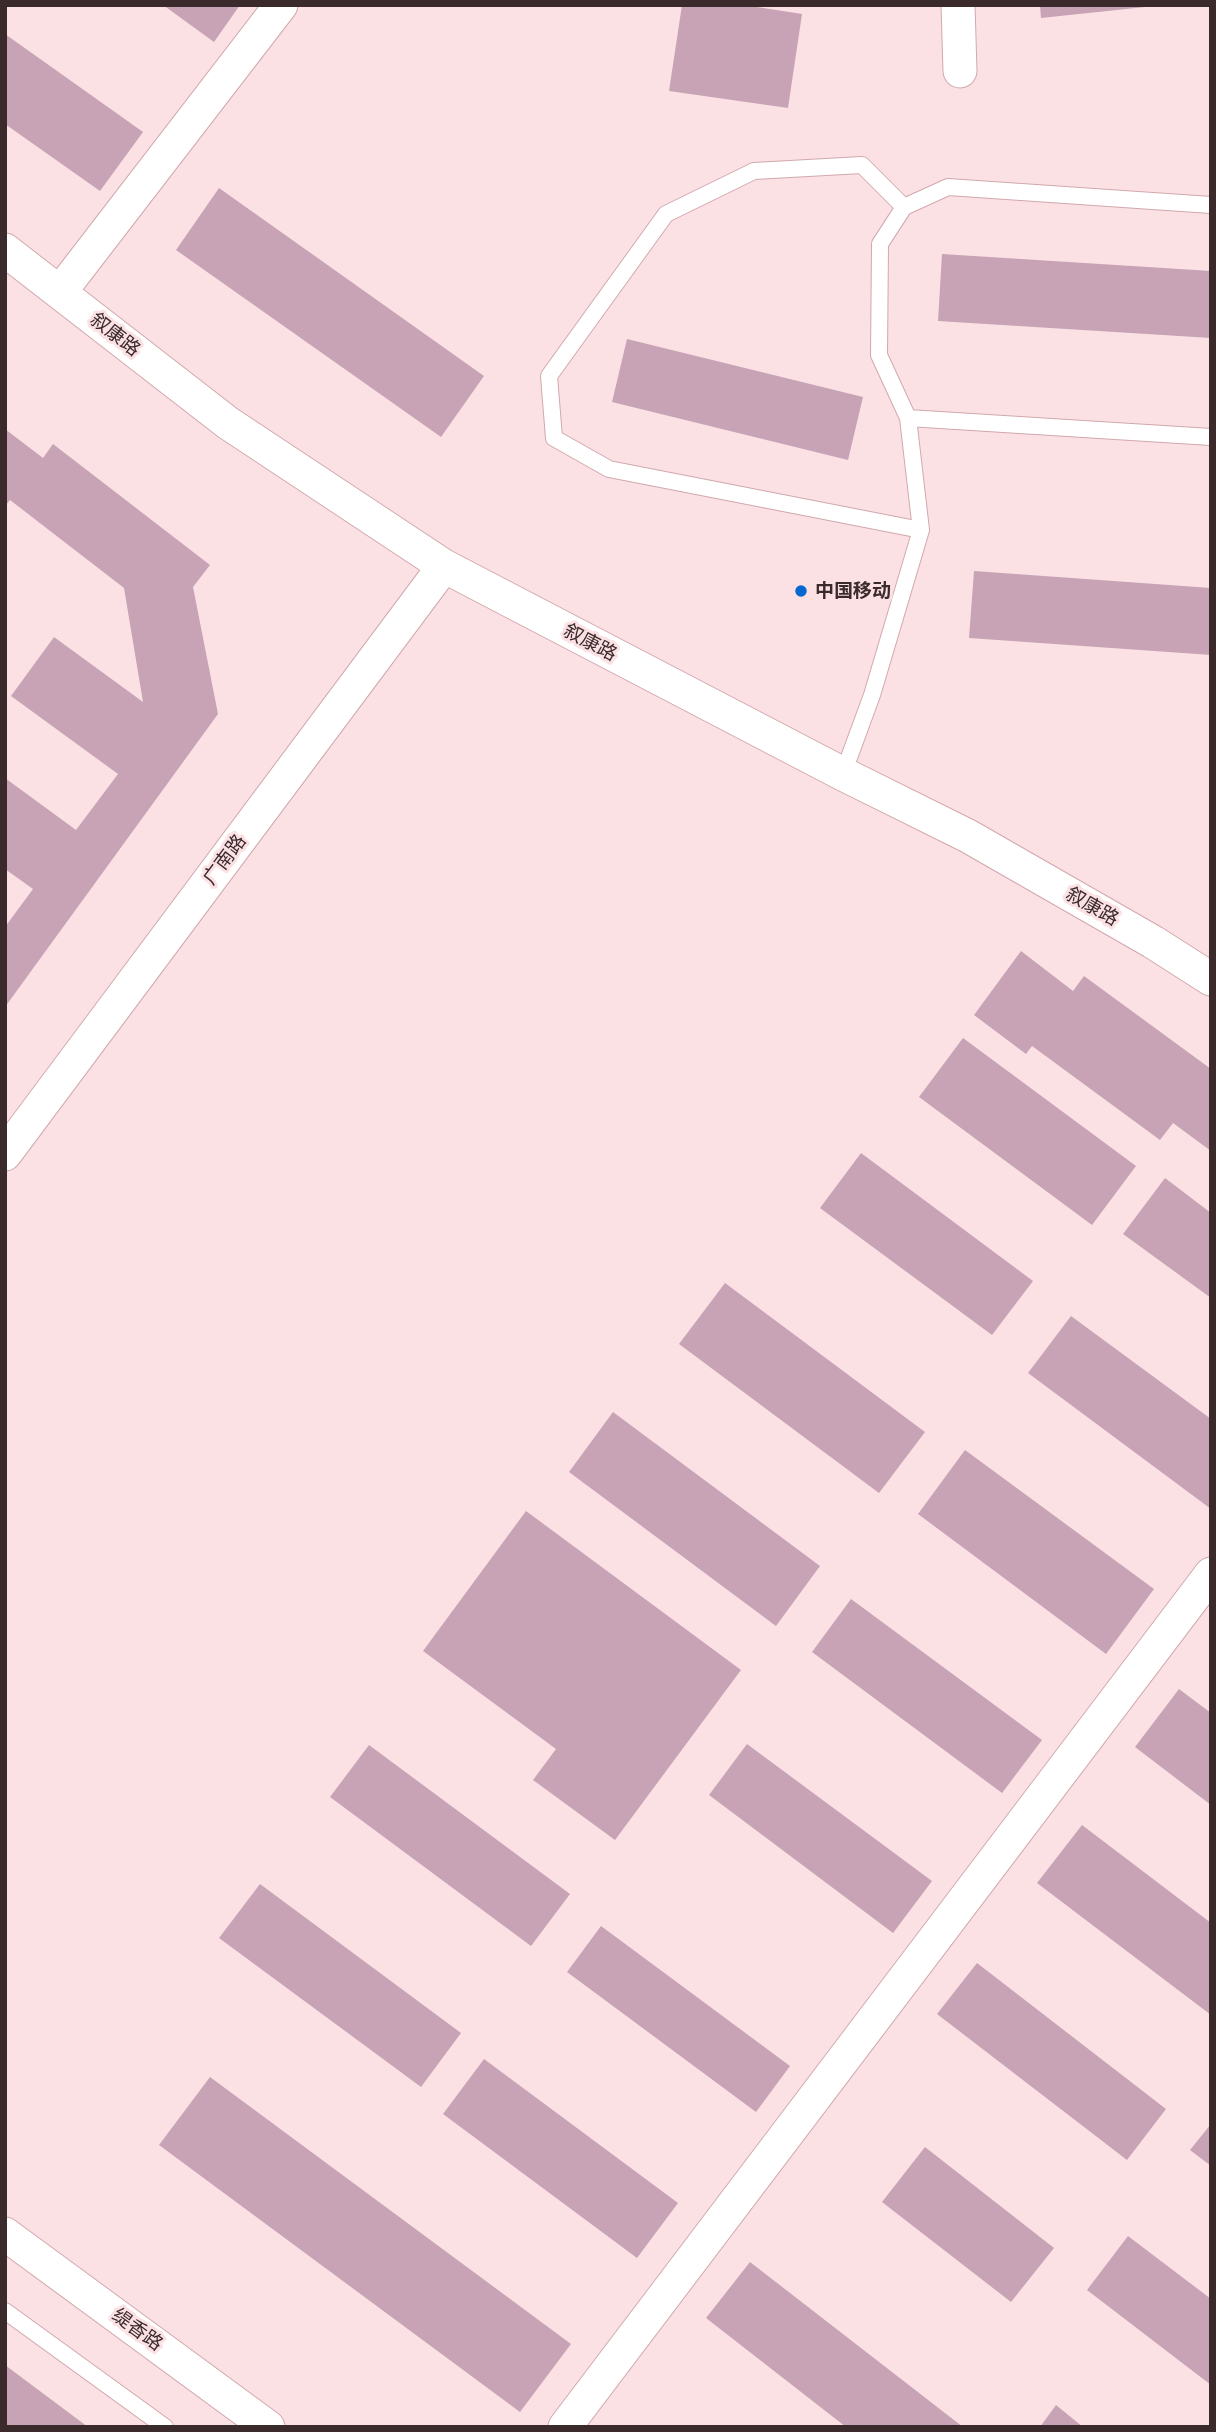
<!DOCTYPE html>
<meta charset="utf-8">
<style>
body{margin:0}
#map{position:relative;width:1216px;height:2432px;overflow:hidden;background:#fbe1e4;font-family:"Work Sans",sans-serif}
canvas{display:block}
.frame{position:absolute;inset:0;border:7px solid #3a2a2c;pointer-events:none}
</style>
<div id="map">
<canvas width="1216" height="2432"></canvas>
<div class="frame"></div>
</div>
<script>
const ctx = document.querySelector('canvas').getContext('2d');
ctx.lineJoin = 'round';
function paint(path, color) { ctx.fillStyle = color; ctx.fill(path, 'evenodd'); }
const toPath = rows => new Path2D(rows.map(r => 'M' + r).join(''));
function trace(path, color, width, dash) { ctx.strokeStyle = color; ctx.lineWidth = width; ctx.lineCap = dash ? 'butt' : 'round'; ctx.setLineDash(dash || []); ctx.stroke(path); }
function label(font, color, halo, rows, align = 'center') {
  ctx.font = font + ' "Work Sans","Noto Sans SC",sans-serif'; ctx.lineWidth = 6; ctx.setLineDash([]); ctx.textBaseline = 'middle'; ctx.strokeStyle = halo; ctx.fillStyle = color; for (const [text, x, y, turn = 0] of rows) {
    ctx.save(); ctx.translate(x, y); ctx.rotate((+turn || 0) * Math.PI / 180); ctx.textAlign = isNaN(turn) ? turn : align; if (halo) ctx.strokeText(text, 0, 0); ctx.fillText(text, 0, 0); ctx.restore();
  }
}
paint(toPath([
 [163,5,240,5,214,42],
 [682,5,744,5,802,14,788,108,669,91],
 [1040,5,1145,5,1145,7,1041,18],
 [5,34,143,132,100,191,5,124],
 [219,188,484,376,441,437,176,250],
 [942,254,1211,271,1211,338,938,321],
 [627,339,863,397,848,460,612,402],
 [5,429,43,458,53,444,210,565,193,587,218,714,5,1007,5,927,33,889,5,869,5,778,76,830,118,774,11,696,54,637,143,702,124,588,10,500,5,506],
 [974,571,1211,588,1211,655,969,638],
 [1021,951,1073,991,1084,976,1211,1069,1211,1151,1173,1123,1160,1140,1032,1046,1026,1054,974,1015],
 [963,1038,1136,1166,1092,1225,919,1097],
 [861,1153,1033,1281,992,1335,820,1208],
 [1165,1178,1211,1213,1211,1298,1123,1234],
 [725,1283,925,1432,879,1493,679,1344],
 [1071,1316,1211,1419,1211,1509,1028,1373],
 [613,1412,820,1566,776,1626,569,1472],
 [965,1450,1154,1589,1106,1654,918,1514],
 [526,1511,741,1670,615,1840,533,1780,556,1749,423,1651],
 [851,1599,1042,1740,1002,1793,812,1652],
 [1179,1689,1211,1713,1211,1805,1135,1747],
 [747,1744,932,1881,893,1933,709,1795],
 [369,1745,570,1894,531,1946,330,1797],
 [1082,1825,1211,1923,1211,2015,1037,1883],
 [260,1884,461,2033,421,2087,219,1938],
 [601,1926,790,2066,756,2112,567,1972],
 [977,1963,1166,2109,1127,2160,937,2014],
 [484,2059,678,2203,637,2258,443,2114],
 [210,2077,571,2344,520,2412,159,2145],
 [1211,2124,1211,2166,1190,2150],
 [925,2147,1054,2248,1011,2302,882,2202],
 [1128,2236,1211,2299,1211,2385,1087,2290],
 [750,2262,963,2427,846,2427,706,2318],
 [5,2365,88,2427,5,2427],
 [1056,2405,1083,2427,1040,2427]
]), '#c7a3b5');
const service = toPath([
 [904,207,862,165,754,171,666,214,549,376,554,438,609,469,921,530],
 [908,418,1211,437],
 [843,774,872,695,921,530,908,418,879,355,880,244,904,207,948,187,1211,205],
 [5,2311,165,2427]
]);
const minor = toPath([
 [958,5,960,71],
 [5,250,228,423,444,566,843,774,968,836,1153,942,1211,979],
 [60,292,281,5],
 [5,1154,444,566],
 [5,2234,268,2427],
 [565,2427,1211,1574]
]);
trace(service, '#d1a8ad', 18);
trace(minor, '#d1a8ad', 35);
trace(service, '#fff', 16);
trace(minor, '#fff', 33);
for (const [x, y, r, color] of [
 [801,591,7,"#0568d0"]
]) { const dot = new Path2D(); dot.arc(x, y, r, 0, 2 * Math.PI); ctx.fillStyle = color; ctx.fill(dot); trace(dot, '#fbe1e4', 2.5); }
label('19px', '#3a2a2c', '#fbe1e4', [
 ["叙康路",115,335,38],
 ["叙康路",590,643,28],
 ["广南路",225,860,-53],
 ["叙康路",1092,907,30],
 ["缇香路",137,2330,36]
]);
label('bold 19px', '#3a2a2c', '#fbe1e4', [
 ["中国移动",815,591]
], 'left');
</script>
